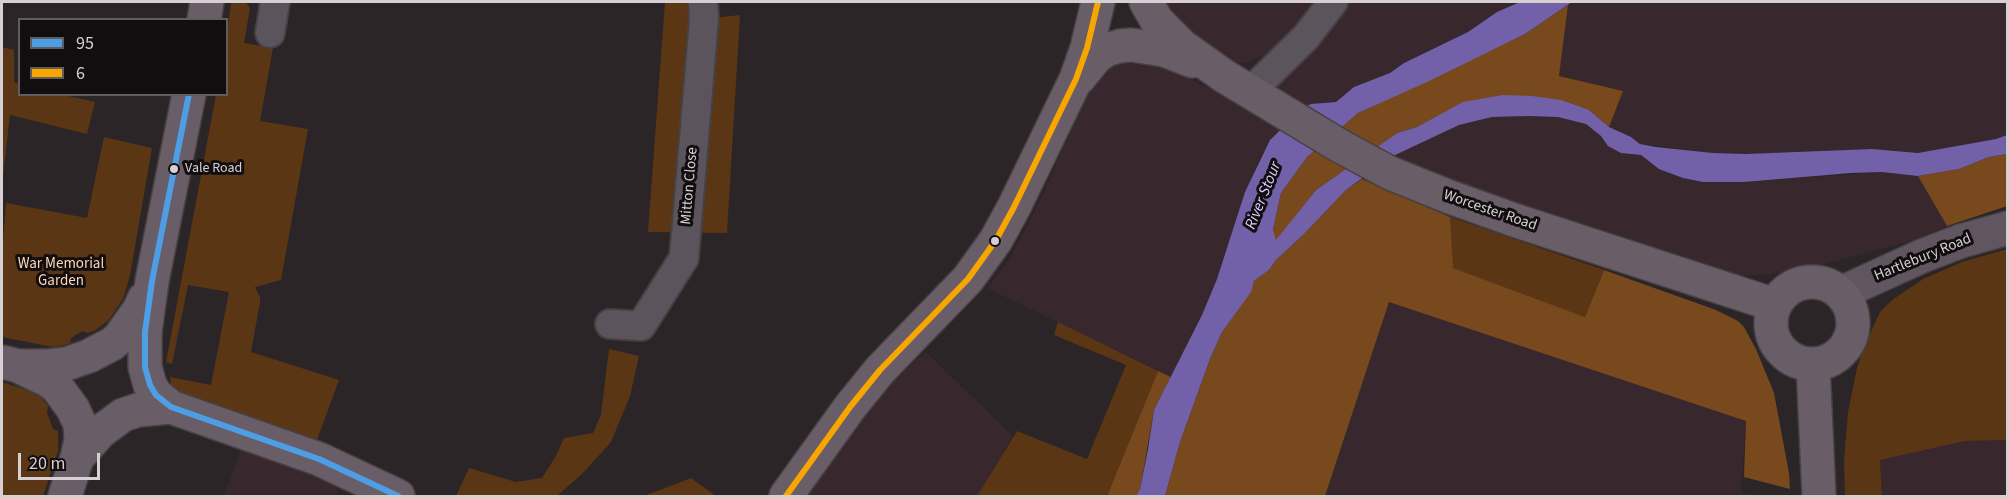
<!DOCTYPE html>
<style>
body{margin:0}
#map{position:relative;width:2009px;height:498px;overflow:hidden;background:#2b2527;font-family:"Source Sans 3",sans-serif}
canvas{display:block}
.frame{position:absolute;inset:0;border:3px solid #d7d0d2;pointer-events:none}
.legend{position:absolute;left:18px;top:18px;width:210px;height:78px;box-sizing:border-box;background:#120e0f;border:2px solid #615c5d;margin:0;padding:8px 10px;list-style:none;font-size:18px;color:#d7d0d2}
.legend li{display:flex;align-items:center;gap:12px;height:30px}
.legend b{width:30px;border:2px solid #615c5d}
.scale{position:absolute;left:18px;top:453px;width:82px;height:27px;box-sizing:border-box;border:3px solid #d7d0d2;border-top:0;padding-left:8px;font-size:18px;line-height:21px;white-space:nowrap;color:#d7d0d2;-webkit-text-stroke:4px #120e0f;paint-order:stroke}
</style>
<div id="map">
<canvas width="2009" height="498"></canvas>
<div class="frame"></div>
<ul class="legend">
<li><b style="height:8px;background:#4d9ee5"></b>95</li>
<li><b style="height:8px;background:#f7a600"></b>6</li>
</ul>
<div class="scale">20 m</div>
</div>
<script>
const ctx = document.querySelector('canvas').getContext('2d');
ctx.lineJoin = 'round';
function paint(path, color) { ctx.fillStyle = color; ctx.fill(path, 'evenodd'); }
const toPath = rows => new Path2D(rows.map(r => 'M' + r).join(''));
function trace(path, color, width, dash) { ctx.strokeStyle = color; ctx.lineWidth = width; ctx.lineCap = dash ? 'butt' : 'round'; ctx.setLineDash(dash || []); ctx.stroke(path); }
function label(font, color, halo, rows, align = 'center') {
  ctx.font = font + ' "Source Sans 3",sans-serif'; ctx.lineWidth = 6; ctx.setLineDash([]); ctx.textBaseline = 'middle'; ctx.strokeStyle = halo; ctx.fillStyle = color; for (const [text, x, y, turn = 0] of rows) {
    ctx.save(); ctx.translate(x, y); ctx.rotate((+turn || 0) * Math.PI / 180); ctx.textAlign = isNaN(turn) ? turn : align; if (halo) ctx.strokeText(text, 0, 0); ctx.fillText(text, 0, 0); ctx.restore();
  }
}
paint(toPath([
 [1159,2,1317,2,1299,26,1272,51,1246,63,1233,62,1201,44],
 [1333,2,1520,2,1497,12,1468,32,1404,63,1390,73,1354,87,1336,102,1311,104,1303,108,1279,90,1276,84],
 [1572,2,2007,2,2007,135,1996,139,1918,153,1872,149,1745,154,1713,153,1640,144,1631,137,1609,127,1623,91,1559,76,1568,5],
 [1121,63,1159,67,1183,76,1224,95,1280,130,1270,140,1260,158,1245,192,1217,279,1202,315,1171,377,987,288,1010,259,1043,194,1081,107,1096,78,1110,66],
 [1529,116,1558,117,1586,124,1601,136,1609,146,1621,153,1641,155,1659,169,1683,178,1703,182,1744,182,1882,172,1918,176,1947,226,1913,240,1814,267,1772,274,1740,276,1729,274,1465,188,1391,157,1459,125,1492,117],
 [1389,302,1746,421,1741,493,1760,496,1325,496],
 [926,352,1013,436,977,496,800,496,882,393,903,371],
 [2007,440,2007,496,1882,496,1880,460,1965,441],
 [242,447,338,484,336,496,224,496]
]), '#38282e');
paint(toPath([
 [234,2,246,2,250,8,244,43,273,48,260,121,308,129,281,280,255,287,260,297,260,302,251,352,339,380,317,440,178,393,171,387,170,377,211,385,229,292,188,285,172,364,166,362,216,95,226,94,227,31,231,4],
 [665,2,703,2,704,19,740,15,727,233,648,232],
 [2,47,14,50,14,82,19,84,20,94,64,95,95,102,87,134,10,115,2,185],
 [104,137,152,148,130,275,123,299,108,321,94,331,87,333,83,331,77,334,71,338,70,343,60,346,53,347,2,337,2,254,6,203,87,218],
 [1450,217,1604,270,1585,317,1452,268],
 [2007,249,2007,440,1965,441,1880,460,1882,496,1845,496,1844,460,1848,412,1857,368,1864,347,1880,312,1892,300,1923,279,1962,262],
 [1058,322,1158,371,1107,496,977,496,1017,431,1087,459,1126,365,1054,335],
 [609,349,639,356,630,396,611,442,582,474,557,496,456,496,469,468,516,482,542,478,556,456,564,438,593,433,601,415],
 [2,382,27,390,41,397,48,406,47,413,53,429,58,431,58,451,43,496,2,496],
 [691,478,716,496,644,496]
]), '#5b3615');
paint(toPath([
 [1568,5,1559,76,1623,91,1609,127,1589,110,1463,103,1417,127,1397,133,1316,190,1276,241,1273,229,1281,193,1307,157,1358,113,1525,34],
 [2007,154,2007,206,1947,226,1918,176,1959,169,1989,157],
 [1362,179,1450,217,1453,268,1585,317,1604,270,1716,310,1738,321,1744,327,1756,349,1774,393,1789,473,1790,489,1744,477,1746,421,1389,302,1325,496,1165,496,1180,442,1210,359,1222,332,1250,292,1254,281,1269,270,1276,260,1304,234,1346,190],
 [1158,371,1171,377,1154,410,1140,489,1136,496,1107,496]
]), '#78491d');
paint(toPath([
 [1520,2,1572,2,1525,34,1427,82,1358,113,1307,157,1281,193,1273,229,1276,240,1316,190,1397,133,1417,127,1463,102,1503,95,1532,96,1561,100,1589,110,1609,127,1631,137,1640,144,1656,147,1713,153,1745,154,1872,149,1918,153,1996,139,2007,135,2007,154,1989,157,1959,169,1918,176,1882,172,1851,173,1744,182,1703,182,1683,178,1659,169,1641,155,1621,153,1608,146,1601,136,1586,124,1558,117,1529,116,1492,117,1459,125,1391,157,1346,190,1304,234,1276,260,1269,270,1254,281,1251,292,1222,332,1210,359,1180,442,1165,496,1136,496,1140,489,1148,449,1154,410,1202,315,1217,279,1245,192,1270,140,1303,108,1311,104,1336,102,1354,87,1390,73,1404,63,1468,32,1497,12]
]), '#7260a8');
const minor = toPath([
 [270,33,275,2],
 [1250,92,1306,37,1333,2],
 [610,324,641,326,684,258,704,19,703,2]
]);
const secondary = toPath([
 [1841,293,1922,256,1961,241,2008,228]
]);
const primary = toPath([
 [1146,2,1157,21,1182,46,1224,76,1340,146,1390,173,1447,196,1517,221,1775,305],
 [204,20,207,2],
 [1079,78,1096,57,1106,50,1120,46,1131,45,1164,50,1192,61],
 [189,94,152,281,145,332,145,367,150,385,156,395,171,407,319,459,398,496],
 '1771 323a41 41 0 1 1 82 0a41 41 0 1 1-82 0Z',
 [2,362,19,366,49,366,66,364,89,356,112,344,119,338,139,310,144,299],
 [1813,365,1819,496],
 [20,367,49,381,57,387,73,409,80,424,81,440,77,458],
 [65,496,77,458,100,432,123,415,138,410,171,407],
 [786,496,850,407,880,370,968,279,996,240,1014,207,1076,79,1087,48,1098,2]
]);
trace(minor, '#464142', 32);
trace(secondary, '#464142', 36);
trace(primary, '#464142', 36);
trace(minor, '#5c545c', 28);
trace(secondary, '#615660', 33);
trace(primary, '#695d68', 33);
trace(toPath([
 [189,94,152,281,145,332,145,367,150,385,156,395,171,407,319,459,398,496]
]), '#4d9ee5', 6);
trace(toPath([
 [786,496,850,407,880,370,968,279,996,240,1014,207,1076,79,1087,48,1098,2]
]), '#f7a600', 6);
for (const [x, y, r, color] of [
 [174,169,5,"#d7d0d2"],
 [995,241,5,"#d7d0d2"]
]) { const dot = new Path2D(); dot.arc(x, y, r, 0, 2 * Math.PI); ctx.fillStyle = color; ctx.fill(dot); trace(dot, '#120e0f', 2); }
label('14px', '#d7d0d2', '#120e0f', [
 ["Vale Road",185,169]
], 'left');
label('15px', '#d7d0d2', '#120e0f', [
 ["Mitton Close",690,186,-85],
 ["Worcester Road",1490,211,19],
 ["Hartlebury Road",1923,258,-22]
]);
label('15px', '#fdd6b7', '#120e0f', [
 ["War Memorial",61,265],
 ["Garden",61,282]
]);
label('italic 16px', '#d7cffb', '#120e0f', [
 ["River Stour",1264,196,-68]
]);
</script>
